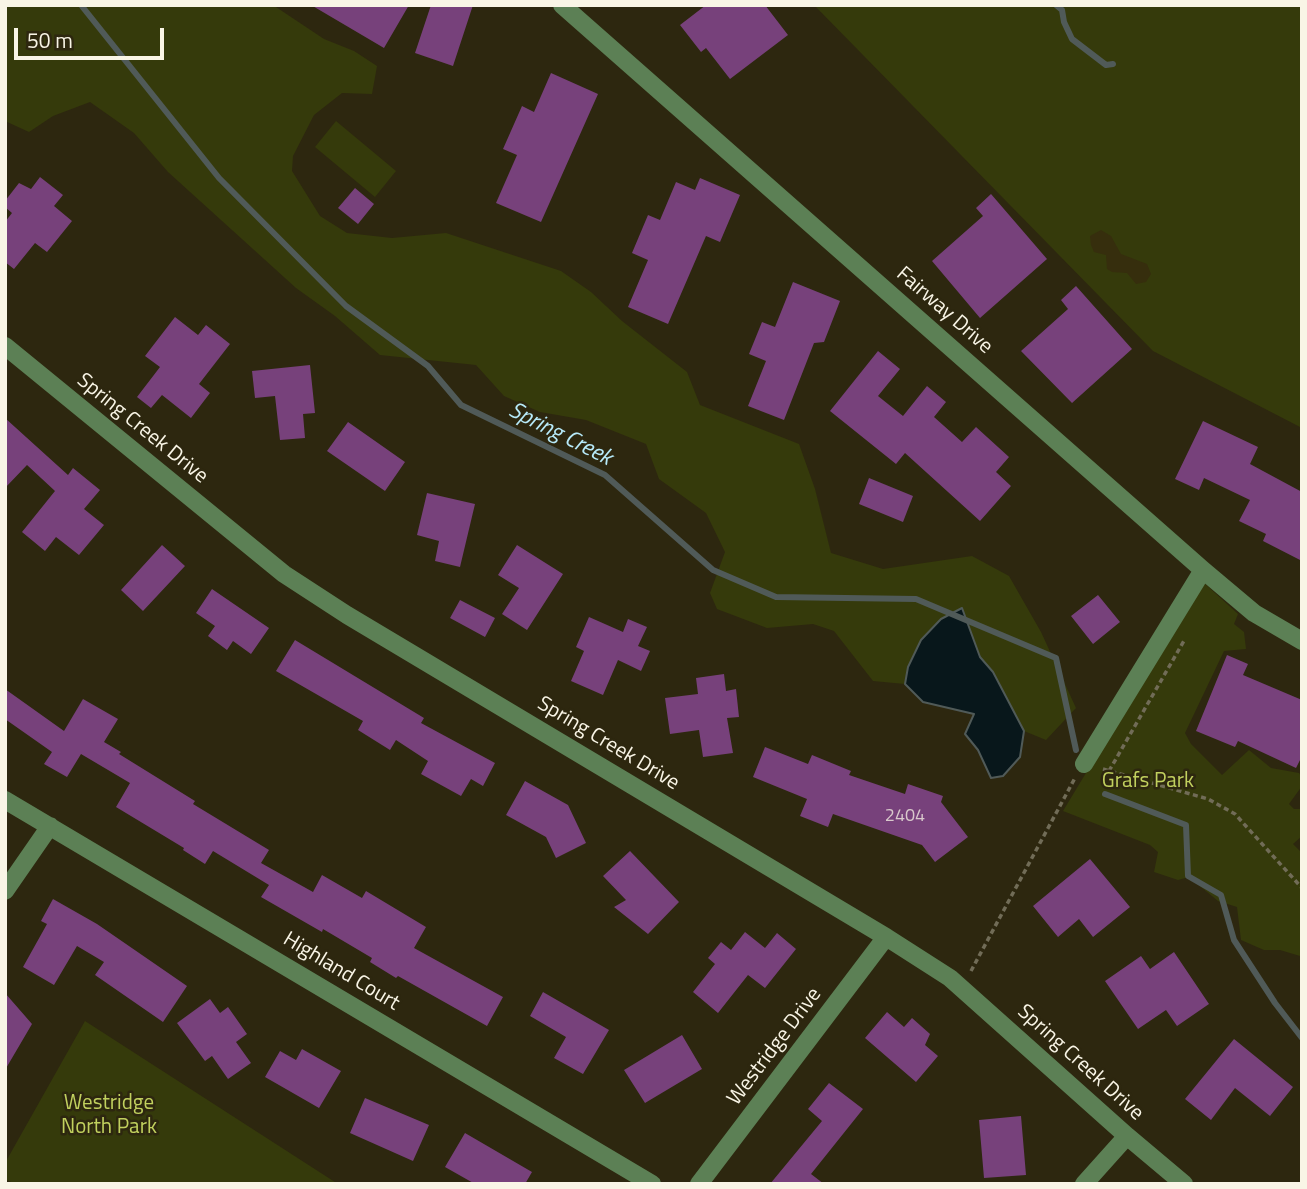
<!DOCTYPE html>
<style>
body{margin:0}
#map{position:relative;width:1307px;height:1189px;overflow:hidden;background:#2d270f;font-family:"Titillium Web",sans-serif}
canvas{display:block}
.frame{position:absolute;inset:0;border:7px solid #f9f5e6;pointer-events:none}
.scale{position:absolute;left:14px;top:28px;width:150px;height:32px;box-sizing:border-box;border:4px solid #f9f5e6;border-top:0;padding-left:9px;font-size:21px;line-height:24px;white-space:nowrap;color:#f9f5e6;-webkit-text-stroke:5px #2d270f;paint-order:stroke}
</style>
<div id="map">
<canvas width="1307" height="1189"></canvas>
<div class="frame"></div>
<div class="scale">50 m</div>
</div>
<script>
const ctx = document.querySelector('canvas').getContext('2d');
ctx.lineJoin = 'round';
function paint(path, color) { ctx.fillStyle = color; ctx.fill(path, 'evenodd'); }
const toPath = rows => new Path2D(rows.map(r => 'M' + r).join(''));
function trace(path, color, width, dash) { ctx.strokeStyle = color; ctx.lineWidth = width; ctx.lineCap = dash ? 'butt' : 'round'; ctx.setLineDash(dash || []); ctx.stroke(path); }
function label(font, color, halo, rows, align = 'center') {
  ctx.font = font + ' "Titillium Web",sans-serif'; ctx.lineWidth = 5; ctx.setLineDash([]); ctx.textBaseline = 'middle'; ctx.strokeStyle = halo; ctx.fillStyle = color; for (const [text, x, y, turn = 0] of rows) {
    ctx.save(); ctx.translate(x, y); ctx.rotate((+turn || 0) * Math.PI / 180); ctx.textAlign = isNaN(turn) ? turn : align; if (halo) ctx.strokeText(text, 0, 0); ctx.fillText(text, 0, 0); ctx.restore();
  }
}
paint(toPath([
 [5,5,273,5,324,39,354,51,377,66,372,94,342,93,314,115,293,156,292,171,320,216,347,233,392,238,446,233,561,271,591,292,622,321,687,372,700,405,799,444,815,489,831,553,883,569,972,556,1009,576,1041,632,1076,708,1046,740,1024,731,993,672,980,657,962,608,908,667,905,684,873,681,834,631,813,624,767,628,717,609,710,593,725,552,706,513,659,479,646,444,586,420,540,412,504,396,476,365,380,355,335,316,296,288,168,172,134,133,90,102,53,116,29,132,5,121],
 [814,5,1302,5,1302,428,1153,351],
 [336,121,396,171,375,197,315,147],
 [1202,581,1238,614,1234,624,1244,632,1246,649,1224,651,1185,733,1191,744,1222,775,1249,750,1271,768,1299,773,1302,777,1302,786,1289,804,1294,809,1302,809,1302,836,1293,844,1302,853,1302,959,1300,956,1280,950,1264,950,1241,940,1237,907,1218,901,1189,877,1178,880,1154,872,1158,852,1150,845,1063,811],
 [85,1021,338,1184,15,1184,5,1179,5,1163]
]), '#353a0b');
paint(toPath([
 [1101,230,1111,236,1121,254,1147,264,1151,274,1146,282,1136,284,1127,273,1112,272,1107,269,1106,255,1094,252,1091,245,1090,236]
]), '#362e0d');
const water = toPath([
 [962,608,980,657,993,672,1024,731,1020,757,1003,776,991,778,978,750,965,734,974,714,923,702,905,684,908,667,921,640,941,619,962,608]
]);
paint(water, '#08171b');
trace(water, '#505a58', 2);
trace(toPath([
 [81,5,219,178,346,306,428,366,461,405,605,475,713,570,776,597,916,599,1056,658,1076,750],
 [1056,5,1062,10,1064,22,1072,39,1106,65,1113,64],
 [1105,794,1186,825,1188,876,1221,895,1234,940,1275,1003,1302,1038]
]), '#505a58', 6);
paint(toPath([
 [311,5,409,5,384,48],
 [431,5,473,5,453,66,415,53],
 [706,5,765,5,788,35,730,79,706,48,701,52,680,25],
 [551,73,598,94,541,222,496,203,517,155,503,149,522,106,534,112],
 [40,177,63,195,54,206,72,221,47,252,35,243,14,269,5,262,5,222,12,213,5,207,5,201,19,183,31,189],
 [700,178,740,195,720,242,706,236,668,324,628,307,648,260,632,253,648,215,660,220,676,182,695,190],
 [355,188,374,204,358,224,338,208],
 [991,194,1047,259,980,318,932,261,983,216,976,208],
 [793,282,840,301,824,342,814,343,784,420,748,406,766,361,749,354,762,322,775,327],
 [1076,286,1132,349,1072,403,1021,351,1068,309,1061,300],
 [175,317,198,335,206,325,230,344,199,384,210,393,191,418,162,395,151,408,137,397,160,367,145,356],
 [878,351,900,369,878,396,903,416,927,386,946,402,934,417,962,442,976,427,1009,457,996,472,1011,486,980,521,905,453,896,464,830,411],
 [310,365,315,413,303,414,305,438,280,440,275,396,255,398,252,371],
 [5,418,68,475,73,468,100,490,84,509,104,525,79,555,56,537,45,551,22,532,55,491,27,465,5,488],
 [1203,421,1258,447,1250,464,1302,492,1302,561,1263,541,1266,534,1239,521,1250,500,1204,478,1199,490,1175,479],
 [348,422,405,462,385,491,327,451],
 [869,478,913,496,903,522,859,504],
 [427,493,475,504,460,567,435,561,439,541,417,535],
 [162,545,185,566,143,611,121,590],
 [517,545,563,574,527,630,502,614,519,588,498,575],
 [212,589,269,628,251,654,233,641,227,650,208,636,215,626,196,613],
 [1098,595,1120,622,1093,644,1071,616],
 [460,600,495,618,485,637,450,618],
 [589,617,623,632,628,619,647,627,638,646,650,651,641,671,618,660,603,695,571,681,584,651,576,647],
 [295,640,424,718,421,723,495,763,483,786,471,779,461,796,421,774,428,761,396,740,390,750,358,730,363,721,276,671],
 [1227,655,1248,664,1243,675,1302,700,1302,756,1296,768,1238,741,1235,747,1196,731],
 [724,674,726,691,736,689,739,717,727,718,733,753,703,757,699,730,670,734,665,698,698,694,696,678],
 [5,689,64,731,83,699,118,719,104,742,121,752,119,754,195,801,193,804,269,850,261,863,313,892,322,875,362,898,366,891,426,927,414,948,503,997,487,1026,398,976,396,978,370,962,372,958,323,929,322,932,261,897,269,885,213,851,205,864,183,850,184,848,116,807,130,783,81,754,67,777,44,764,52,752,5,719],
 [765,747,808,764,812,755,851,771,849,775,905,794,908,784,943,796,941,802,968,837,935,862,922,845,833,814,828,827,800,816,807,799,753,777],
 [525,781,568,805,586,843,556,858,546,837,506,815],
 [630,851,679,902,648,934,614,907,626,900,603,876],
 [1090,859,1130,907,1093,937,1079,919,1058,937,1033,906],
 [53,899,97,924,187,986,163,1022,95,975,104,962,77,946,54,985,23,967,47,924,41,921],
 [745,932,765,948,777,933,796,949,765,988,748,975,718,1013,693,992,715,964,708,958,721,942,731,950],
 [1174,952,1209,1004,1177,1026,1166,1010,1138,1029,1105,981,1141,956,1150,969],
 [543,992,609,1030,583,1074,554,1058,566,1037,530,1016],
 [5,993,32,1024,5,1070],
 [210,999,220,1013,228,1007,247,1034,236,1042,251,1063,228,1079,212,1056,205,1061,177,1023],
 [887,1012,904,1027,912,1018,930,1034,925,1045,938,1056,916,1082,865,1038],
 [682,1035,702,1069,645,1103,624,1070],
 [1234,1039,1293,1087,1270,1116,1235,1088,1211,1120,1185,1099],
 [302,1049,341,1071,319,1108,265,1077,280,1051,296,1060],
 [829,1083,863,1109,811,1174,824,1184,770,1184,822,1121,808,1109],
 [365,1098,429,1125,413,1161,350,1133],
 [1021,1116,1026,1175,984,1178,979,1120],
 [465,1133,532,1172,525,1184,475,1184,445,1167]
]), '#77417b');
trace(toPath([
 [1103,769,1208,799,1235,814,1302,888],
 [1109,771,1185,639],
 [971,971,1075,778]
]), '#716c57', 3.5, [5, 3.5]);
trace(toPath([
 [562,5,1203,570,1254,613,1302,641],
 [5,346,284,574,347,615,886,937,950,978,1127,1136,1184,1184],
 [1084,764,1203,570],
 [5,800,652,1184],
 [5,891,50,826],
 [699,1184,886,937],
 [1084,1184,1127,1136]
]), '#5c8055', 18);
label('18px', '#d8c8cb', null, [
 ["2404",905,817]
]);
label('21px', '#f9f5e6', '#2d270f', [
 ["Fairway Drive",944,311,41],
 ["Spring Creek Drive",142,429,39],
 ["Spring Creek Drive",608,744,31],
 ["Highland Court",341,972,31],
 ["Westridge Drive",775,1047,-53],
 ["Spring Creek Drive",1080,1063,42]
]);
label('21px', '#c1d05e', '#2d270f', [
 ["Grafs Park",1148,782],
 ["Westridge",109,1104],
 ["North Park",109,1128]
]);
label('italic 23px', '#b7eaf9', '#2d270f', [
 ["Spring Creek",560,435,27]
]);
</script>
